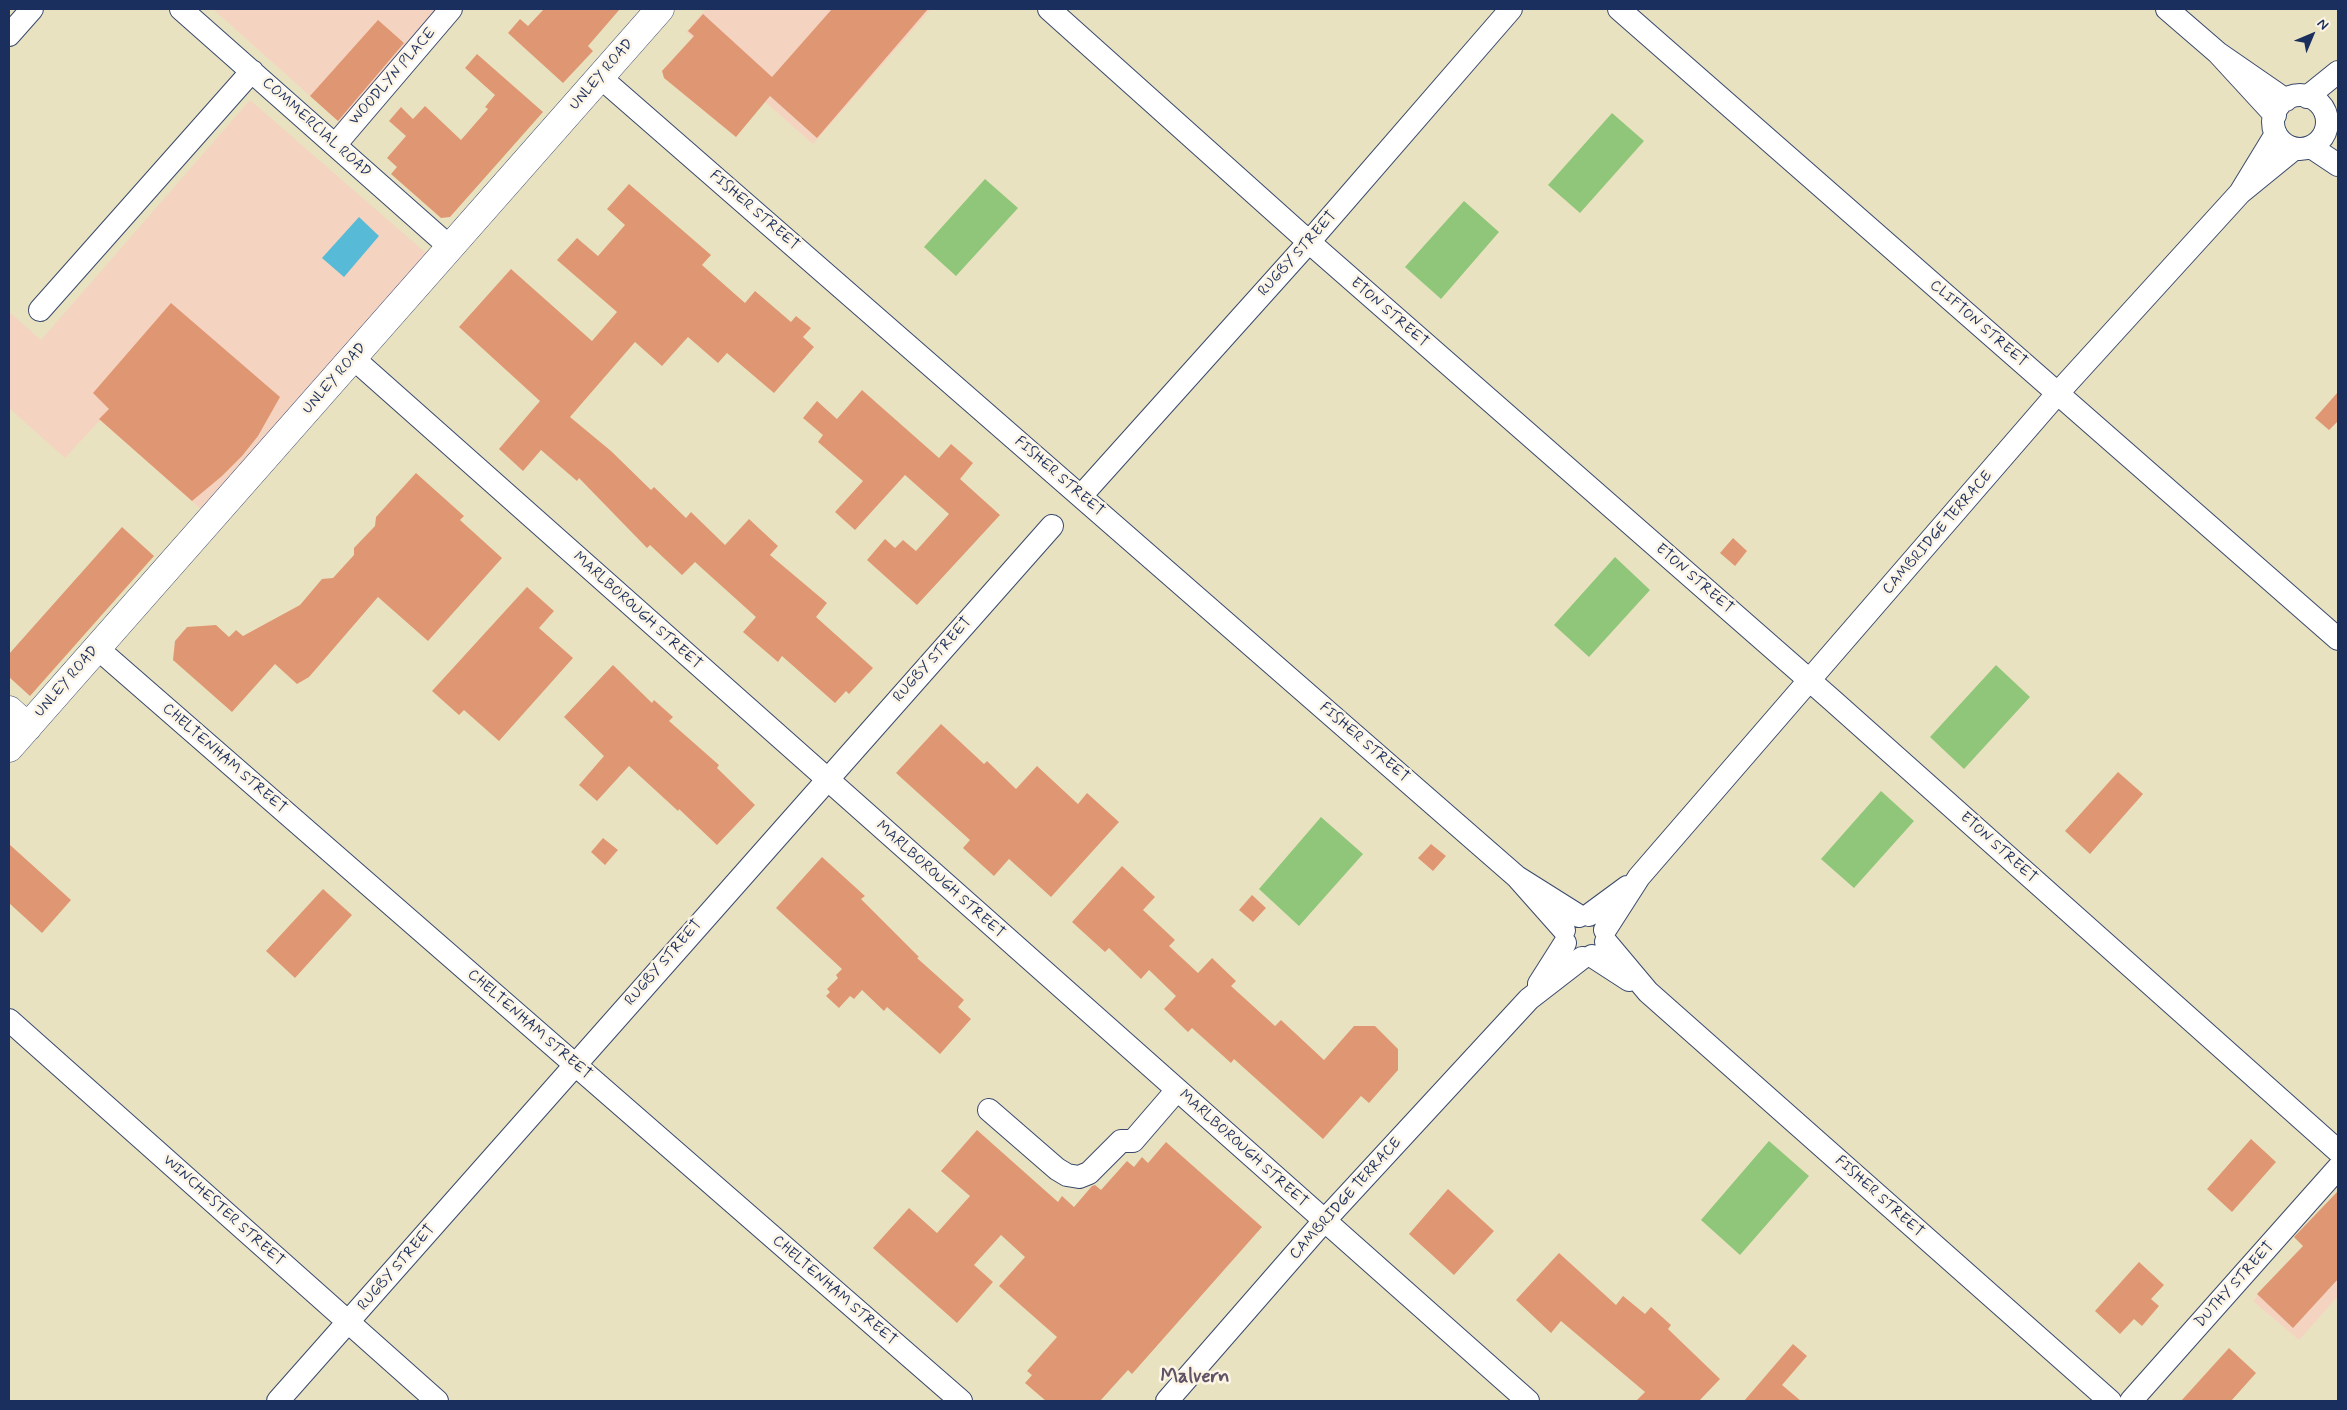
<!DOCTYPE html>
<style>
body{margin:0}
#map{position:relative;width:2347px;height:1410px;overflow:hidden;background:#e9e2c0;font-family:Mynerve,sans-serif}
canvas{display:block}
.frame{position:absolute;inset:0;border:10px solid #1b2f5e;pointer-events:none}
.north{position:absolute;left:2287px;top:10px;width:50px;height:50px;-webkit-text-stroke:4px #fcf5e5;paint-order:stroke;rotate:45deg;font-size:14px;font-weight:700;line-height:20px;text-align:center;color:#1b2f5e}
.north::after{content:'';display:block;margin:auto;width:18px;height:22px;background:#1b2f5e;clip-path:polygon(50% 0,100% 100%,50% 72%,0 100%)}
</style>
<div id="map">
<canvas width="2347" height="1410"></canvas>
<div class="frame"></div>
<div class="north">N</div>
</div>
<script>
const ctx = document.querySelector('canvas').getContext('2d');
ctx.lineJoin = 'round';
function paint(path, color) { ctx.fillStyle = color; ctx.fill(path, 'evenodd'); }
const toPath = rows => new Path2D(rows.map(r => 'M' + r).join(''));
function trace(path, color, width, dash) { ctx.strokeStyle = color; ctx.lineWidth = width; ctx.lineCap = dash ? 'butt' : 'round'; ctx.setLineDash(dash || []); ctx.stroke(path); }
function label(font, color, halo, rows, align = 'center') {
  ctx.font = font + ' Mynerve,sans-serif'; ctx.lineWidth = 5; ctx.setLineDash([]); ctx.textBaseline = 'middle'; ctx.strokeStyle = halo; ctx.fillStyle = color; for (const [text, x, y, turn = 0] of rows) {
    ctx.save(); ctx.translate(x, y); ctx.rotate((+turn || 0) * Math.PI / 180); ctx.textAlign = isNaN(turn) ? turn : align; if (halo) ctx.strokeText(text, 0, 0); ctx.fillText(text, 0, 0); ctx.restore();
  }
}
paint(toPath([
 [213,9,441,9,339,122],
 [706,9,931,9,813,144,686,32],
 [250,100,426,253,202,510,100,420,65,458,9,408,9,312,41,340],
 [2338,1208,2338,1296,2299,1340,2253,1301]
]), '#f4d3c0');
paint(toPath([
 [1612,113,1644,141,1580,213,1548,185],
 [985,179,1018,208,956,276,924,247],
 [1464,201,1499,232,1441,299,1405,267],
 [1615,557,1650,590,1589,657,1554,625],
 [1996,665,2030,697,1964,769,1930,737],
 [1881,791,1914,821,1854,888,1821,859],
 [1321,817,1363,854,1299,926,1259,889],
 [1769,1141,1809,1176,1740,1255,1701,1220]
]), '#8fc679');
paint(toPath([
 [359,217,379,236,344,277,322,258]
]), '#57bad6');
paint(toPath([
 [544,9,620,9,588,46,593,51,563,83,508,33,520,19,528,26],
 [832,9,928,9,817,138,770,96,736,137,664,78,662,71,694,36,688,31,703,14,772,77],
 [378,20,404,43,338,121,310,96],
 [477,54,543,112,450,217,441,218,391,174,397,167,387,158,406,136,389,121,401,107,413,119,425,106,461,140,488,109,485,107,495,95,465,68],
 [629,184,711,255,702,265,745,303,755,291,791,322,796,316,811,328,803,337,814,347,774,393,727,353,718,363,688,337,662,366,635,342,570,417,611,451,651,490,654,487,686,518,691,512,725,545,749,519,778,546,770,555,827,603,816,617,873,668,849,694,846,691,835,703,782,656,778,662,743,632,756,617,695,562,682,575,650,545,647,548,579,478,577,481,541,450,523,471,499,449,540,401,459,327,511,269,592,341,617,312,557,260,577,238,598,256,625,225,607,209],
 [171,303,280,397,258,436,242,456,222,476,192,501,99,419,109,409,93,393],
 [862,390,939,458,951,444,973,463,960,479,1000,515,917,605,867,560,885,539,895,548,903,540,916,551,949,514,905,475,855,530,835,512,863,481,818,442,823,435,803,418,817,401,837,419],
 [2338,392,2338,421,2329,430,2315,418],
 [416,473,464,516,460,520,502,558,428,641,378,597,309,677,297,684,275,664,232,712,173,660,175,641,187,627,216,625,229,637,236,630,243,636,300,605,322,579,333,578,354,555,354,548,375,526,376,517],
 [122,527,154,556,30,696,9,677,9,654],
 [1733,538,1747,551,1735,566,1720,553],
 [527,587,554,611,539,628,573,658,499,741,464,710,459,715,432,691],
 [613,665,652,703,654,700,673,717,669,721,719,765,717,768,755,805,717,845,679,809,678,811,629,766,597,801,579,785,604,756,564,717],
 [941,724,984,764,987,761,1016,789,1037,766,1078,804,1087,793,1119,822,1051,897,1009,859,994,876,963,848,970,840,896,773],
 [2118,772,2143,794,2090,854,2065,831],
 [603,838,618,850,605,865,591,852],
 [9,844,71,900,42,933,9,903],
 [1431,844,1446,856,1433,871,1418,858],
 [822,857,865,896,861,899,919,957,917,958,964,1000,958,1007,971,1019,940,1054,887,1007,884,1011,862,990,854,999,850,996,839,1008,826,996,830,992,827,989,838,978,836,975,842,969,776,908],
 [1122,866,1155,897,1143,910,1175,940,1169,946,1198,973,1212,958,1236,981,1231,986,1275,1026,1281,1020,1324,1060,1354,1026,1375,1026,1398,1049,1398,1070,1369,1103,1361,1096,1323,1139,1234,1059,1231,1063,1192,1028,1188,1032,1164,1009,1176,996,1149,970,1141,979,1109,948,1105,952,1072,922],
 [323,889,352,915,295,978,266,951],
 [1252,895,1266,908,1253,922,1239,910],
 [977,1130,1058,1202,1062,1196,1074,1207,1092,1186,1095,1185,1101,1190,1127,1161,1134,1167,1142,1157,1148,1163,1166,1142,1262,1227,1132,1374,1128,1370,1100,1401,1046,1401,1025,1383,1032,1375,1027,1371,1057,1337,999,1286,1025,1257,1001,1235,974,1265,993,1282,957,1323,873,1248,909,1208,937,1233,970,1196,941,1171],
 [2251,1139,2276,1162,2232,1212,2207,1189],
 [1448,1189,1494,1231,1454,1275,1409,1234],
 [2338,1191,2338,1279,2293,1328,2257,1294,2303,1246,2294,1237],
 [1559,1253,1616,1305,1623,1296,1645,1314,1651,1307,1671,1325,1668,1329,1720,1379,1699,1401,1636,1401,1645,1392,1561,1321,1551,1333,1516,1300],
 [2139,1262,2164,1285,2151,1299,2159,1306,2142,1326,2134,1319,2120,1334,2095,1311],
 [1793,1344,1807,1356,1782,1385,1801,1401,1744,1401],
 [2229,1348,2256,1373,2231,1401,2181,1401]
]), '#df9773');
const minor = toPath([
 [181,9,451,248],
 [1049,9,1309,242,1832,700,2338,1151],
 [1619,9,2338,639],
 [2167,9,2218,53],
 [9,35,32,9],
 [600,77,1517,877],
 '2273 122a27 27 0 1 1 54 0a27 27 0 1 1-54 0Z',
 [2307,97,2338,72],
 [2275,115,2218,53,2286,100],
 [2276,134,2240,193,2294,149],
 [335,145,451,9],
 [2311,147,2338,165],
 [40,310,252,71],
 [353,358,1528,1401],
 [1081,496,1309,242,1511,9],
 [97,648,961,1401],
 [1589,915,1627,887],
 [1564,930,1517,877,1579,916],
 [1605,930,1639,877,2057,394,2240,193],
 [1606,942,1648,992,2110,1401],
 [1592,956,1629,980],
 [1539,984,1565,943],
 [9,1020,437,1401],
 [989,1110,1057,1169,1067,1175,1079,1177,1089,1173,1121,1141,1133,1141,1177,1090],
 [278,1401,1052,526],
 [1167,1401,1324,1221,1529,999,1582,958],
 [2131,1401,2338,1168]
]);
const major = toPath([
 [9,710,28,727],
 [9,748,660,9]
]);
trace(minor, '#3a4a6d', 24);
trace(major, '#3a4a6d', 29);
trace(minor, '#fff', 22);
trace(major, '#fff', 28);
label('15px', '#1b2f5e', '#fcf5e5', [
 ["UNLEY ROAD",602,75,-49],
 ["WOODLYN PLACE",393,77,-49],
 ["COMMERCIAL ROAD",316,128,42],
 ["FISHER STREET",754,211,41],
 ["RUGBY STREET",1298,254,-48],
 ["ETON STREET",1389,313,41],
 ["CLIFTON STREET",1978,324,41],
 ["UNLEY ROAD",335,379,-49],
 ["FISHER STREET",1059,477,41],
 ["CAMBRIDGE TERRACE",1938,533,-49],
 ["ETON STREET",1694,579,41],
 ["MARLBOROUGH STREET",637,611,42],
 ["RUGBY STREET",933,660,-48],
 ["UNLEY ROAD",67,682,-49],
 ["FISHER STREET",1364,743,41],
 ["CHELTENHAM STREET",224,759,41],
 ["ETON STREET",1998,848,42],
 ["MARLBOROUGH STREET",940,880,42],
 ["RUGBY STREET",664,963,-49],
 ["CHELTENHAM STREET",529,1025,41],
 ["MARLBOROUGH STREET",1243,1149,42],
 ["FISHER STREET",1879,1197,42],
 ["CAMBRIDGE TERRACE",1346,1199,-48],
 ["WINCHESTER STREET",223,1211,42],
 ["RUGBY STREET",397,1268,-49],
 ["DUTHY STREET",2235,1285,-48],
 ["CHELTENHAM STREET",834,1291,41]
]);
label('bold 20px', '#605365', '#fcf5e5', [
 ["Malvern",1195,1378]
]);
</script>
